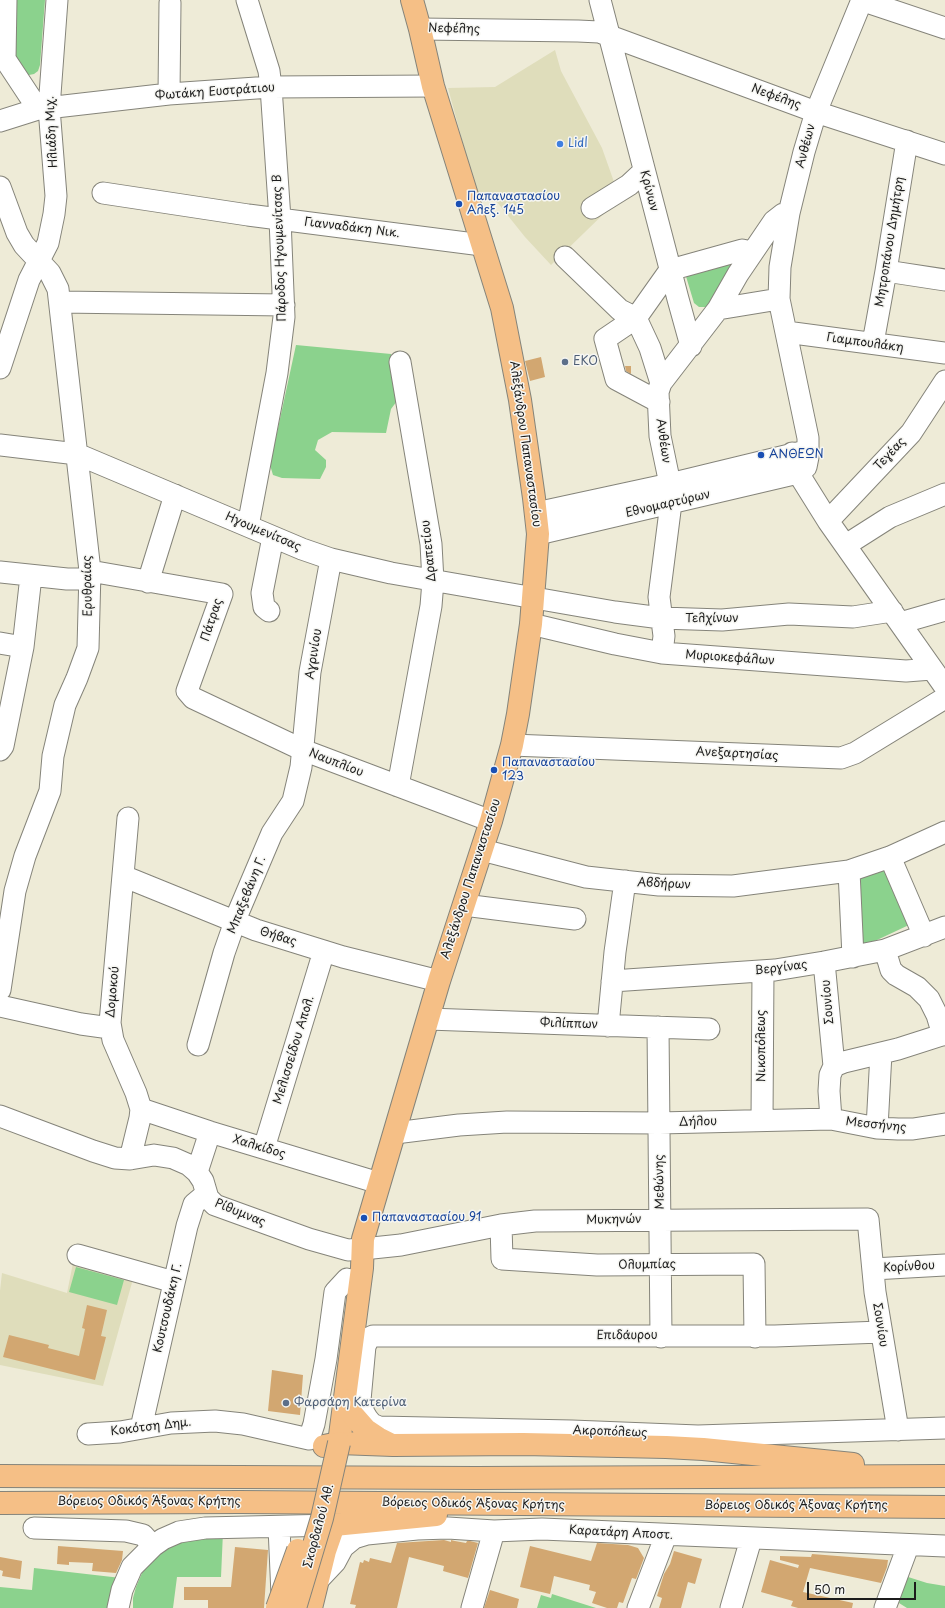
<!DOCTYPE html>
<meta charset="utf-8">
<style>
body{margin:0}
#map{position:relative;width:945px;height:1608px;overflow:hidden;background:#eeebd7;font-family:"Playpen Sans",sans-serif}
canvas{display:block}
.scale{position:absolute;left:807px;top:1582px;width:109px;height:18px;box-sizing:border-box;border:2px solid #1c1c1c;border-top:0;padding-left:5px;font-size:12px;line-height:14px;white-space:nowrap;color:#1c1c1c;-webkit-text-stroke:3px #f6f6f2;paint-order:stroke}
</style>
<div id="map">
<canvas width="945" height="1608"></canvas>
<div class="scale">50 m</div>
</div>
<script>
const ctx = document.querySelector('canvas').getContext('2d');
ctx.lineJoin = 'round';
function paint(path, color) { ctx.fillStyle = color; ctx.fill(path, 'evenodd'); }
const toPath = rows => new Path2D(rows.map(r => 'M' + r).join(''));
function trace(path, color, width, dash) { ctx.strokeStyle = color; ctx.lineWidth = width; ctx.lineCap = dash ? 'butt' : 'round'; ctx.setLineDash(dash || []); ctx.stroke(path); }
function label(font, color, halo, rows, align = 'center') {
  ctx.font = font + ' "Playpen Sans",sans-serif'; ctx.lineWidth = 3; ctx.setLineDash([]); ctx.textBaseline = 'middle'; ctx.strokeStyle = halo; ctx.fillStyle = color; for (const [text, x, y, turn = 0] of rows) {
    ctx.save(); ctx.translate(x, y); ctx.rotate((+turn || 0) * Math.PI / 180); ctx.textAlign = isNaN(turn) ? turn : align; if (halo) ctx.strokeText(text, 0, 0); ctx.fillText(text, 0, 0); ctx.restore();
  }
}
paint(toPath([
 [555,50,561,71,602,148,619,196,617,201,551,265,525,237,489,192,477,195,448,88,495,87],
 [73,1263,133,1279,103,1386,0,1365,0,1291,2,1273,67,1293]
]), '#dfddbb');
paint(toPath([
 [16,0,45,0,40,65,38,71,34,74,29,75,23,73,14,57],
 [738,257,710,307,699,307,694,303,685,273],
 [296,345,391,354,397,401,391,409,386,433,332,432,318,440,315,450,326,460,326,467,320,479,282,478,273,475,270,465],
 [885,861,911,924,860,948,856,876],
 [76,1267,124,1280,117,1305,69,1292],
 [223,1532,221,1577,177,1577,173,1608,133,1608,133,1598,136,1587,142,1573,151,1560,180,1538],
 [34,1568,121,1578,114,1608,0,1608,0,1587,32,1590],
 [905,1576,927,1583,945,1586,945,1608,907,1608,899,1603],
 [552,1594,596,1608,537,1608,541,1595,551,1598]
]), '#8bd28d');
paint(toPath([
 [541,357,545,377,530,381,525,361],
 [625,366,631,366,631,374,626,371],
 [87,1305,107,1310,101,1336,106,1337,95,1380,3,1357,9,1335,49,1345,48,1348,79,1356,85,1329,82,1328],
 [272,1370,303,1375,300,1415,268,1411],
 [444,1540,451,1542,451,1540,455,1541,466,1543,467,1541,470,1541,478,1543,468,1578,443,1571,444,1566,409,1557,397,1608,355,1608,356,1605,350,1604,360,1562,363,1563,364,1560,369,1562,370,1558,391,1563,397,1543],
 [597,1543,628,1545,638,1548,644,1558,636,1579,632,1578,623,1603,619,1602,617,1608,607,1608,592,1603,596,1592,589,1590,590,1585,554,1576,550,1594,520,1587,530,1546,591,1561],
 [58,1546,123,1551,122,1560,116,1573,92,1571,93,1563,69,1562,69,1565,57,1564],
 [235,1547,268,1550,264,1608,208,1608,208,1600,184,1600,184,1587,231,1587],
 [674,1551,702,1559,695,1584,688,1582,681,1608,659,1608,662,1598,657,1596,664,1574,670,1564],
 [812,1554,888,1560,887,1567,881,1583,810,1568,803,1592,853,1603,852,1608,798,1608,791,1606,793,1601,761,1592,770,1560,798,1568,799,1565,780,1560,780,1556,811,1557],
 [0,1557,22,1561,20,1579,2,1576,3,1571,0,1570],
 [490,1590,519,1599,517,1608,484,1608]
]), '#d2a771');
const minor = toPath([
 [6,0,5,59,38,109],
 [247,0,269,71,271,87,280,219,284,317,277,373,248,526],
 [600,0,678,299,691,346],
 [861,0,945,28],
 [420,29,578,31,599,32,816,112,945,154],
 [169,94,170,3],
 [0,121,38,109,169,94,271,87,433,86],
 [0,187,17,233,24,245,50,273,58,289,90,571,88,648,77,678,65,705,53,756,50,791,25,856,15,891,0,990],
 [103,193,248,215,482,245],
 [592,208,629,185,644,171],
 [565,257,620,310,636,318,650,348,661,383],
 [886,271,945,280],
 [60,302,284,305],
 [718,309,779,299],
 [786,332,945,353],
 [873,343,886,271,907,141],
 [0,368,29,280,48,243,54,214,56,196,49,108,57,0],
 [659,402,616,379,605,339,636,318,670,270,742,250,752,252],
 [0,445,77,454,302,549,331,559,391,573,615,612,661,618,722,620,789,614,853,617,892,611],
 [792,453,798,473,828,521,945,687],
 [536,513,670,484,806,451],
 [828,521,911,433,945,381],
 [538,534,798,473,806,467,808,457,808,438,779,299,780,267,789,213,804,152,816,112,862,0],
 [846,545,890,517,945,494],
 [90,571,222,594,187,691,193,698,303,750,491,821],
 [0,572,67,579,90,579],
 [148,582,175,495],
 [269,611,264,607,262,593,273,537],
 [900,623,945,610],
 [531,624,615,644,662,653,906,671,932,669],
 [0,643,23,647],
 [662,653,664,636,659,597,671,503,670,484,660,436,658,392,661,383,718,309,738,274,774,221,783,214,789,213],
 [512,745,841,758,855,753,945,698],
 [0,750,3,746,23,647,31,576],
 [398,786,431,606,433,581,431,544,400,362],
 [128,818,110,1023,113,1040,136,1093,141,1109,140,1118,130,1159],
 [482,850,586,877,659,885,733,886,849,871,890,857,945,832],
 [890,857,924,936],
 [849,871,853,957],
 [123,876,256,930,343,957,439,981],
 [464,905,575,919],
 [885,950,891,970,896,975,917,987,929,999,937,1015,943,1035],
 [824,962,834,1066,830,1075,829,1091,831,1119],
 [612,981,775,970,824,962,885,950,945,927],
 [0,1006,81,1024,110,1028],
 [428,1019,709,1029],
 [608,1026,615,952,625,881],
 [658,1027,661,1337],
 [198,1045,224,953,238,913,272,833,293,801,301,767,310,672,331,559],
 [834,1066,844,1062,898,1049,945,1034],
 [141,1109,210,1132,379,1183],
 [0,1116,93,1151,115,1158,130,1159,154,1155,173,1158,189,1165,197,1172,203,1181,208,1198,215,1205,309,1239,348,1250,363,1249,401,1245,501,1225,535,1221,868,1219,875,1292,898,1430],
 [762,1120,763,971],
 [877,1128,881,1053],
 [395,1133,459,1125,507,1122,659,1123,831,1119,877,1128,898,1129,913,1129,945,1124],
 [264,1148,324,951],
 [197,1172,210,1132],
 [501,1225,502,1259,597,1265,754,1264,755,1337],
 [78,1255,174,1282],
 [873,1269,945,1265],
 [881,1332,775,1336,373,1336,369,1338,365,1346,360,1400,364,1413,367,1418,372,1424,379,1427,572,1431,698,1436,945,1428],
 [141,1428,187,1226,194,1204,206,1194],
 [88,1434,120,1432,171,1423,215,1421,243,1424,309,1439,314,1424,326,1359,335,1292,347,1279],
 [279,1527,282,1595],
 [34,1528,126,1531,143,1535,153,1546],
 [318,1580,335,1562,343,1547,354,1538,367,1534,417,1529,448,1528,494,1531,542,1529,945,1546],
 [118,1608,122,1590,132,1567,153,1546,163,1539,179,1532,205,1528,334,1525],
 [472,1608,494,1531],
 [638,1608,666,1535],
 [731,1608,751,1539],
 [885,1608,908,1546]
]);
const major = toPath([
 [339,1443,362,1268,363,1239,439,981,491,821,512,745,518,714,531,624,538,534,534,498,520,400,502,308,433,86,420,29,412,0],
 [311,1608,325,1551,334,1525]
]);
const highway = toPath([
 [346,1400,352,1414,366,1430,378,1438,390,1444],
 [324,1446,339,1443,393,1445,523,1444,666,1447,703,1449,853,1464],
 [0,1476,476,1478,945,1476],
 [0,1503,240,1502,945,1507],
 [334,1525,436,1515]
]);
trace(minor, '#85847a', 23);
trace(major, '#85847a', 24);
trace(highway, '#85847a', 24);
trace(minor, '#fff', 21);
trace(major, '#f5bf86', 22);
trace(highway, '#f5bf86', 22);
const majorBridge = toPath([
 [277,1608,298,1550],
 [295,1608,322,1518,339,1443]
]);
trace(majorBridge, '#85847a', 24, []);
trace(majorBridge, '#f5bf86', 22);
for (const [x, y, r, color] of [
 [560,144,4,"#3f7fe0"],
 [459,204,4,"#1a4fb4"],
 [565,362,4,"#5c6f8a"],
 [761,455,4,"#1a4fb4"],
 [494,770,4,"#1a4fb4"],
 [364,1218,4,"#1a4fb4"],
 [286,1403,4,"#5c6f8a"]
]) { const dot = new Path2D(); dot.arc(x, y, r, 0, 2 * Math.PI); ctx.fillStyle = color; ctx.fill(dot); trace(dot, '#f6f6f2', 1.5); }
label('12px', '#1c1c1c', '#f6f6f2', [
 ["Νεφέλης",454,29,1],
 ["Φωτάκη Ευστράτιου",215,92,-4],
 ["Νεφέλης",776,97,20],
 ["Ηλιάδη Μιχ.",52,132,-93],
 ["Ανθέων",806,146,-75],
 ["Κρίνων",649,191,75],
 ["Γιανναδάκη Νικ.",352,228,7],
 ["Μητροπάνου Δημήτρη",890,242,-81],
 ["Πάροδος Ηγουμενίτσας Β",280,248,-92],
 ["Γιαμπουλάκη",865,343,8],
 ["Ανθέων",663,441,82],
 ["Αλεξάνδρου Παπαναστασίου",525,444,82],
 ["Τεγέας",890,454,-47],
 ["Εθνομαρτύρων",668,504,-13],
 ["Ηγουμενίτσας",263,532,23],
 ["Δραπετίου",429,551,-96],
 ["Ερυθραίας",88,586,-91],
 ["Τελχίνων",712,619],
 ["Πάτρας",212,620,-72],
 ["Αγρινίου",314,654,-81],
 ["Μυριοκεφάλων",730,658,4],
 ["Ανεξαρτησίας",737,754,3],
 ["Ναυπλίου",336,763,21],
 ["Αλεξάνδρου Παπαναστασίου",471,879,-72],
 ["Αβδήρων",664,884,3],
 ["Μπαξεβάνη Γ.",247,895,-68],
 ["Θήβας",278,937,17],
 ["Βεργίνας",781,968,-7],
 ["Δομοκού",113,992,-85],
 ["Σουνίου",828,1002,-95],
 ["Φιλίππων",569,1024,2],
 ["Νικοπόλεως",762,1046,-90],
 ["Μελισσείδου Απολ.",294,1050,-73],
 ["Δήλου",698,1122,-1],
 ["Μεσσήνης",876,1125,6],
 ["Χαλκίδος",259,1147,17],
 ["Μεθώνης",660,1182,-91],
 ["Ρίθυμνας",240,1213,22],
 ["Μυκηνών",614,1220,-1],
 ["Ολυμπίας",647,1265,-1],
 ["Κορίνθου",909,1267,-3],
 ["Κουτσουδάκη Γ.",168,1308,-77],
 ["Σουνίου",880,1325,81],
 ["Επιδάυρου",627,1336],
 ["Κοκότση Δημ.",151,1427,-7],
 ["Ακροπόλεως",610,1432,2],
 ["Βόρειος Οδικός Άξονας Κρήτης",149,1502],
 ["Βόρειος Οδικός Άξονας Κρήτης",473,1504,1],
 ["Βόρειος Οδικός Άξονας Κρήτης",796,1506],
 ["Σκορδαλού Αθ.",319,1526,-75],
 ["Καρατάρη Αποστ.",621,1533,3]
]);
label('12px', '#366cbe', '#f6f6f2', [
 ["Lidl",568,144]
], 'left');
label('12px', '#164399', '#f6f6f2', [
 ["Παπαναστασίου",467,197],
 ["Αλεξ. 145",467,211],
 ["ΑΝΘΕΩΝ",769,455],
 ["Παπαναστασίου",502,763],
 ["123",502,777],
 ["Παπαναστασίου 91",372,1218]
], 'left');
label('12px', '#4e5e75', '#f6f6f2', [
 ["EKO",573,362],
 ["Φαρσάρη Κατερίνα",294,1403]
], 'left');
</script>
